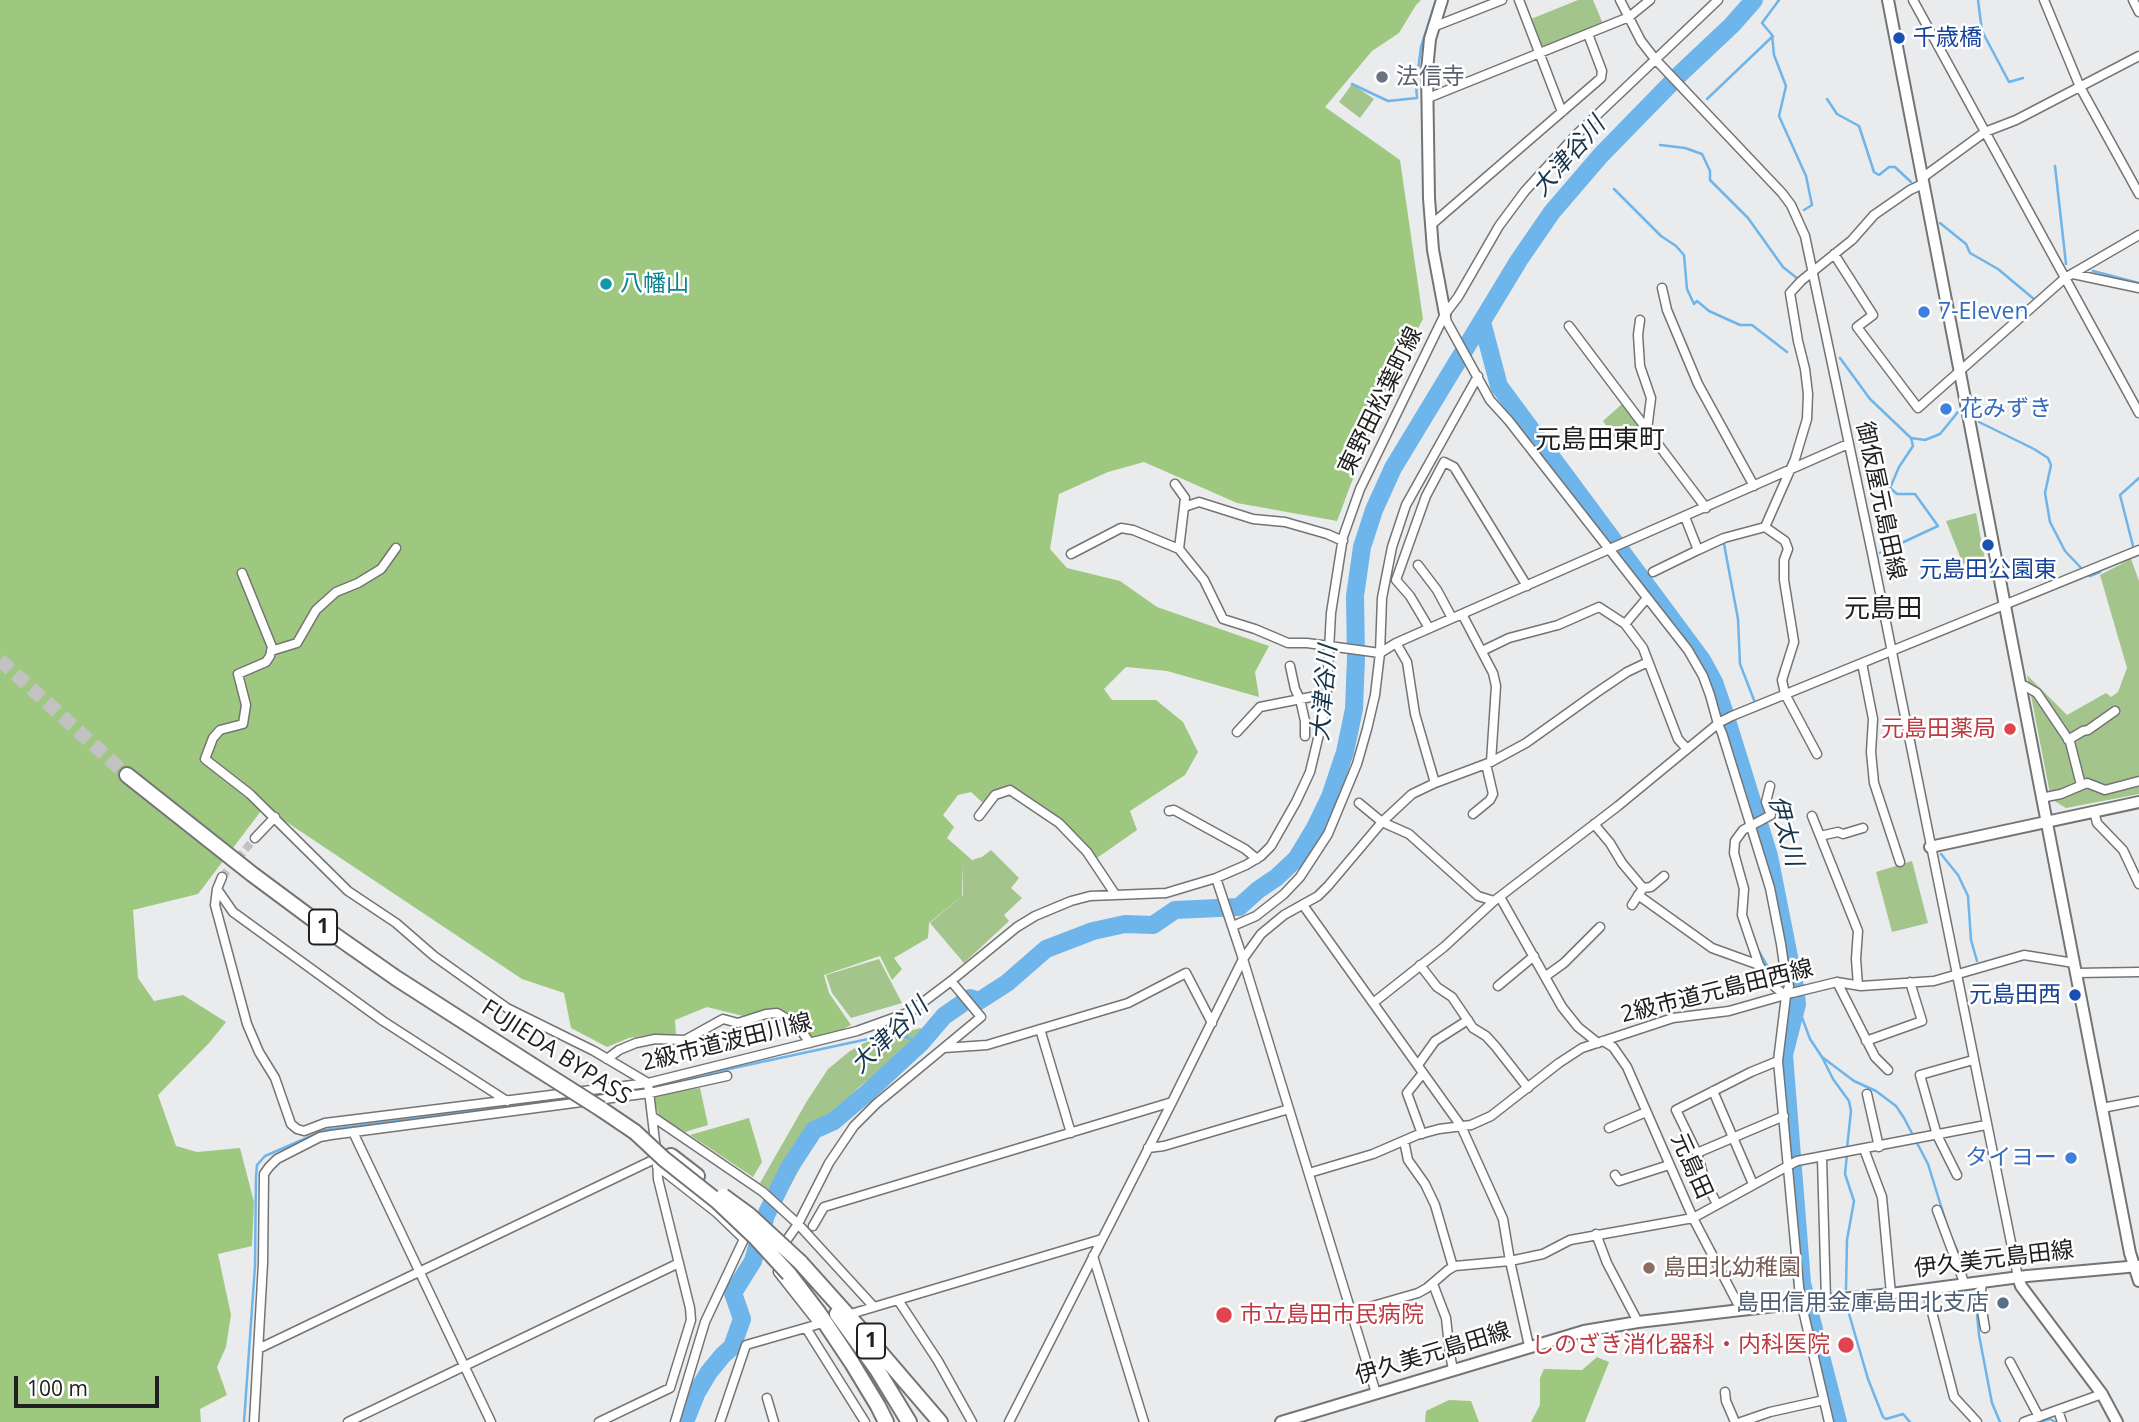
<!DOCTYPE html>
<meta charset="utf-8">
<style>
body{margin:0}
#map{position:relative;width:2139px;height:1422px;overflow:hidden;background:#eaebec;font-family:"Open Sans",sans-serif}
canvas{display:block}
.scale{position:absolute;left:14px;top:1376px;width:145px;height:32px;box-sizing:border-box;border:4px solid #202020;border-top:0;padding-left:9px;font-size:21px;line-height:24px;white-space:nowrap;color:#202020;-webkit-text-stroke:5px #fff;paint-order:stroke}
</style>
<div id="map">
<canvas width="2139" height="1422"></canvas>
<div class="scale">100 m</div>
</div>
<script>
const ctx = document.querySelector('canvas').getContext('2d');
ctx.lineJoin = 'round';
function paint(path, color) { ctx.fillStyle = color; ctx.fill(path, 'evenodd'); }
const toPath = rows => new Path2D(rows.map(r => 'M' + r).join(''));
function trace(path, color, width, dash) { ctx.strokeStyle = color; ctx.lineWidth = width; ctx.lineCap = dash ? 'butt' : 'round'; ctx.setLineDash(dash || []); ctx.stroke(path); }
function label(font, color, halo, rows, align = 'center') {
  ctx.font = font + ' "Open Sans","Noto Sans JP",sans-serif'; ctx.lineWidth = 5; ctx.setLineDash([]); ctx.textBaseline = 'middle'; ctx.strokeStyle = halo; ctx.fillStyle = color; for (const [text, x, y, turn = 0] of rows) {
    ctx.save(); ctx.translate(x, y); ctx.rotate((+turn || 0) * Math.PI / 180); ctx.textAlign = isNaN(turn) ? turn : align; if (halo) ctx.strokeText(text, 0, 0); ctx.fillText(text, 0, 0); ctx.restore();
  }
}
paint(toPath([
 [1578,0,1593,0,1603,24,1541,47,1531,19],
 [1352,84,1374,99,1360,118,1339,102],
 [1622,404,1640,428,1618,443,1603,421],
 [1976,513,1985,560,1963,564,1946,521],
 [2131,559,2139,581,2139,794,2066,808,2051,799,2027,675,2067,715,2106,693,2111,697,2118,692,2127,668,2100,575],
 [991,850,1019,878,1011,888,1022,898,1004,915,1009,921,964,963,930,923,963,895,962,863,982,857],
 [1912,861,1928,923,1892,932,1876,872],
 [879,959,902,1003,851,1018,832,993,826,975],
 [921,1028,924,1034,858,1088,823,1126,783,1199,760,1183,807,1101,828,1069,850,1051,866,1042]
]), '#a3c58c');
paint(toPath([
 [0,0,1421,0,1416,5,1399,33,1372,51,1325,107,1400,160,1423,319,1392,375,1337,521,1237,503,1144,462,1108,472,1059,494,1050,549,1067,568,1120,581,1157,607,1269,646,1255,672,1259,697,1167,671,1126,667,1104,689,1112,700,1156,700,1183,722,1198,752,1185,775,1130,811,1137,830,1094,860,1080,841,1011,787,993,793,983,803,971,792,958,795,943,815,954,827,947,838,972,860,962,864,962,896,929,923,928,938,894,958,902,969,892,980,880,956,824,975,829,993,851,1025,837,1032,810,1041,782,1012,767,1011,743,1016,707,1007,675,1020,676,1035,653,1034,629,1038,607,1047,571,1028,564,993,522,979,264,807,198,894,133,910,138,978,154,1001,183,995,226,1022,210,1042,158,1095,176,1146,197,1152,240,1148,254,1202,252,1246,218,1254,231,1315,226,1347,217,1367,227,1395,200,1409,201,1422,0,1422],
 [700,1088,708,1125,685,1132,659,1117,653,1095],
 [749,1118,762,1162,753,1177,690,1135],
 [1597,1357,1609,1362,1585,1422,1531,1422,1540,1405,1540,1378,1544,1369,1582,1370],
 [1449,1400,1471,1401,1479,1422,1425,1422,1426,1411]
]), '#9ec880');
trace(toPath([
 [1779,0,1762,23,1772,35,1774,55,1786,86,1779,116,1806,176,1812,205,1804,210],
 [1978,0,1982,31,2009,82,2023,78],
 [1352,84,1388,101,1417,98,1416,85,1421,47,1436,0],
 [1707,99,1773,36],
 [1827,99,1837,114,1859,126,1874,172,1879,175,1889,167,1895,167,1911,182],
 [1660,145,1685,148,1702,154,1710,171,1710,180,1748,218,1783,267,1798,279],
 [2055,166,2066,264],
 [1614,189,1661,236,1676,246,1684,255,1687,289,1694,304,1697,301,1709,311,1740,325,1752,325,1787,352],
 [1940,223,1966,244,1970,253,1998,269,2035,300],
 [2093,271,2139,283],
 [1840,358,1870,399,1911,438,1925,440,1940,434,1958,412],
 [1979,422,2034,449,2048,458,2051,465,2045,493,2050,522,2065,551,2083,570],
 [1724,544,1738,619,1740,664,1754,700],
 [2133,546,2120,495,2139,478],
 [1880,553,1938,526,1915,494,1897,494,1890,488,1899,467,1913,446,1911,438],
 [2088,574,2090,576,2100,572],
 [1941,854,1958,875,1968,896,1971,940,1977,961],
 [1758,950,1776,981,1785,984],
 [1797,1004,1810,1039,1822,1057,1854,1081,1876,1091,1896,1106,1904,1118,1928,1164,1950,1235],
 [1822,1057,1833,1079,1849,1101,1851,1111,1847,1148],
 [652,1088,701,1075,896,1033,921,1043],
 [590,1096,646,1089],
 [1953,1241,1967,1273],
 [1846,1289,1847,1240,1854,1201,1845,1174,1847,1154],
 [1975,1293,1979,1335,1987,1377,1992,1403,2000,1422],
 [1847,1307,1868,1379,1883,1417,1886,1419,1903,1414,1910,1422],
 [244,1422,255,1266,256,1177,257,1165,265,1156,325,1130,573,1098],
 [2040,1422,2050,1419,2055,1422]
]), '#6db5ea', 2.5);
trace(toPath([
 [1482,322,1499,386,1702,660,1714,682,1725,714,1769,856,1795,987,1797,1004,1784,1055,1802,1283,1838,1422],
 [685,1422,697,1392,709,1372,723,1355,732,1347,742,1319,733,1293,753,1261,766,1215,789,1168,814,1130,834,1121,868,1092,921,1043,944,1016,970,998,979,1001,1007,983,1046,949,1093,931,1125,924,1153,925,1175,910,1239,907,1258,890,1277,877,1297,858,1315,828,1330,797,1345,752,1354,709,1356,658,1355,596,1362,547,1374,510,1393,468,1519,260,1552,212,1601,155,1681,73,1732,25,1754,0]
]), '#6db5ea', 18);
trace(toPath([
 [222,877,255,838]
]), '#c2c2c3', 8, [8, 4]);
trace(toPath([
 [0,660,127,775]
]), '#c2c2c3', 14, [14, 7]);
const street = toPath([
 [1519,0,1562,112],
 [1620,0,1641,41,1655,59,1782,193,1791,205,1805,236,1872,553,2018,1277],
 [1913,0,2139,413],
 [2044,0,2080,87,2139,194],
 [2133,0,2139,12],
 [1433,27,1502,0],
 [1428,98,1629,17,1650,0],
 [1922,178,1985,132,2016,120,2139,56],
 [1431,225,1601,78,1602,71,1588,34],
 [1834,254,1873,315,1857,327,1918,408,2065,278,2139,235],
 [2073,274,2139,288],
 [1662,288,1667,310,1698,384,1754,486],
 [1445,314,1447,322,1490,400,1509,421,1688,650,1703,676,1710,695,1718,724,1722,733,1770,888,1781,944,1785,972,1789,986,1786,996,1778,1061,1800,1297,1829,1422],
 [1640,320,1638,335,1640,366,1651,398,1647,430],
 [1569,326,1706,508],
 [1175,484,1185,498,1184,507],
 [1685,517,1698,550,1724,538,1765,527,1785,541,1788,549,1784,560,1784,580,1794,642,1782,680,1785,694,1817,754],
 [1765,527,1795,459,1807,419,1808,394,1805,369,1798,341,1790,293,1801,281,1852,240,1874,215,1910,190,1923,184],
 [1179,549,1184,507,1199,502,1253,519,1285,522,1327,534,1343,541],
 [1071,554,1121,528,1133,530,1179,549,1204,580,1223,619,1255,629,1288,643,1307,643,1380,653,1396,643,1848,444],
 [1418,565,1437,590,1452,618],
 [1653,572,1698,550],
 [242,573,272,647,270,656,266,662,238,674,246,705,243,724,220,730,213,738,205,759,250,794,348,891,396,923,434,956,507,1008,594,1051,648,1083,657,1158,658,1179,690,1308,691,1320,670,1388,599,1422],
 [1462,614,1493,673,1496,686,1491,762],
 [1625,624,1647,598],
 [1429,628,1410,596,1396,580,1426,496,1444,462,1454,467,1527,586],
 [1396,643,1407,662,1415,714,1435,783],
 [271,651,297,643,316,610,336,592,358,583,381,569,396,548],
 [1482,651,1509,638,1558,625,1599,607,1625,624,1643,648,1678,739,1687,749],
 [1862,663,1873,719,1871,752,1874,783,1900,862],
 [1290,666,1295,689,1300,699,1305,721,1305,736],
 [2025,686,2037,693,2070,742,2081,785],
 [1237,732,1260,707,1326,694],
 [2068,740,2083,731,2088,730,2115,711],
 [1770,786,1766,802,1771,815,1743,830,1735,841,1734,853,1744,889,1742,915,1747,930,1759,965,1775,987,1786,996],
 [2046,797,2061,794,2087,783,2105,790,2139,781],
 [1359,803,1382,822,1409,834,1478,896,1494,901],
 [1169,811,1174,810,1245,849,1257,859],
 [2094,811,2097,823,2123,850,2139,884],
 [1473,814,1490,800,1493,794,1486,764],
 [979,816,995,795,1010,790,1059,823,1087,852,1115,894],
 [1812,816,1858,931,1856,959,1858,985],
 [1594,824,1610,843,1622,863,1643,888,1632,905],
 [1820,836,1838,832,1843,834,1863,828],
 [255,838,275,817],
 [222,877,217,889,233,912,383,1021,507,1101],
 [1216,878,1243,959,1376,1393],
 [1643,888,1651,887,1664,876],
 [217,889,215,905,247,1024,259,1052,275,1078,291,1124,297,1129,304,1131,325,1123,648,1083,857,1031,910,1012,951,981,1017,927,1035,916,1071,901,1090,896,1166,893,1216,878,1246,865,1261,856,1271,846,1296,802,1310,772,1326,705,1331,613,1343,537,1360,489,1445,314,1458,297,1499,226,1525,191,1577,134,1718,0],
 [1638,895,1712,948,1759,965],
 [1500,897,1562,1007,1578,1027,1598,1043],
 [1303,905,1461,1126,1503,1219,1510,1261,1529,1346],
 [1233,926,1256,916,1284,894,1300,877,1328,834,1357,764,1367,729,1375,695,1380,653,1382,598,1392,547,1406,505,1478,376],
 [1420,965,1437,987,1452,997,1473,1028,1486,1036,1496,1047,1528,1088],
 [2076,973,2139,972],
 [1546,976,1564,963,1600,927],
 [1837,982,1875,1057,1888,1070],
 [1498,986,1534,956],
 [1373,1003,1444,947,1494,901,1618,806,1720,722,1732,716,2139,550],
 [1040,1029,1071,1133],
 [1603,1041,1613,1047,1627,1067,1693,1218,1741,1310],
 [1866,1041,1922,1021,1910,982],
 [944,1048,987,1045,1128,1003,1186,973,1212,1023],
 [607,1059,619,1050,636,1043,655,1039,685,1040,723,1019,738,1023,766,1014,777,1013,789,1020,800,1029,810,1043],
 [1418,1065,1435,1041,1468,1020],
 [1713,1091,1753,1184],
 [1867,1094,1879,1147],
 [2102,1108,2139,1101],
 [653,1117,763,1192,798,1224,874,1307],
 [1609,1128,1646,1112],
 [353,1132,491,1422],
 [1422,1134,1407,1093,1423,1073],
 [1404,1141,1408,1160,1425,1184,1435,1205,1453,1267],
 [1148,1148,1164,1146,1289,1109],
 [1864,1149,1882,1197,1891,1294],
 [1697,1153,1784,1116],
 [1822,1158,1826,1300],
 [657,1166,717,1213,744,1239,705,1322,675,1422],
 [1309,1173,1373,1154,1417,1135,1439,1129,1471,1125,1491,1116,1559,1063,1582,1048,1673,1018,1729,1011,1792,993,1837,982,1861,986,1934,981,2024,955,2074,963],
 [1615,1175,1619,1181,1669,1165],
 [1957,1175,1937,1135,1920,1075,1973,1060],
 [1717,1204,1705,1181,1697,1153,1676,1110,1751,1072,1778,1061],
 [1937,1210,1965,1285],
 [813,1226,824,1207,1172,1102],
 [1596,1234,1607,1263,1638,1322],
 [784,1250,786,1241,798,1224,829,1163,854,1126,876,1104,981,1017,951,981],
 [1093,1256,1144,1422],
 [1982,1282,1980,1299,1985,1328],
 [1433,1284,1446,1318,1450,1355,1453,1369],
 [1926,1289,1954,1397,1977,1422],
 [898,1300,938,1361,972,1422],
 [1352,1312,1418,1293,1427,1288,1448,1270,1455,1266,1510,1261,1543,1254,1570,1240,1693,1218,1797,1161,1986,1125],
 [854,1313,1102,1239],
 [806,1328,865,1422],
 [258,1349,657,1158],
 [2010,1362,2039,1417],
 [1725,1392,1726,1401,1735,1422],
 [767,1398,774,1422],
 [2058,1410,2062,1422],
 [254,1422,263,1263,264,1174,269,1167,277,1159,320,1137,331,1135,650,1093,727,1076],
 [348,1422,679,1263],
 [720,1422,746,1345,819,1324,778,1272,779,1266],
 [1009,1422,1172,1102,1243,959,1261,934,1284,915,1318,896,1328,886,1382,822,1412,794,1435,783,1491,762,1526,743,1596,693,1627,672,1648,662],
 [1741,1422,1770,1412,1824,1400],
 [2024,1422,2102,1394]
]);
const secondary = toPath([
 [1442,0,1430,39,1427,70,1428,135,1429,198,1433,250,1445,314],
 [1888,0,2130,1253,2139,1281],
 [1930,847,2139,802],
 [2018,1277,2021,1286,2102,1394,2117,1422],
 [1281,1422,1584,1331,1638,1322,1801,1303,1891,1294,2027,1276,2139,1266]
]);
const highway = toPath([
 [127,775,252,874,326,929,396,978,530,1064],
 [601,1109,635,1132],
 [671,1156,697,1176],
 [800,1262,861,1330,940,1422],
 [789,1274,818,1312,852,1363,878,1406,886,1422],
 [837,1314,878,1371,909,1422]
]);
trace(street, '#747475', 11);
trace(secondary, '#747475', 14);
trace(highway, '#747475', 18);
trace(street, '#fff', 8);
trace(secondary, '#fff', 10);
trace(highway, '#fff', 14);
const highwayBridge = toPath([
 [530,1064,601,1109],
 [635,1132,664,1159,717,1201,756,1238,789,1274],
 [723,1196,749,1215,800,1262]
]);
trace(highwayBridge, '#747475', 18, []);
trace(highwayBridge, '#fff', 14);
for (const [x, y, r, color] of [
 [1899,38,7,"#1a4fb4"],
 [1382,77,7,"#6b7280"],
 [606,284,7,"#0f9aa8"],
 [1924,312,7,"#3f7fe0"],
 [1946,409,7,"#3f7fe0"],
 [1988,545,7,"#1a4fb4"],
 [2010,729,7,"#e0444e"],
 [2075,995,7,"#1a4fb4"],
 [2071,1158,7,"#3f7fe0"],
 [1649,1268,7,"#8d6e63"],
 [2003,1303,7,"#5c6f8a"],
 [1224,1315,9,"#e0444e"],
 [1846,1345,9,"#e0444e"]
]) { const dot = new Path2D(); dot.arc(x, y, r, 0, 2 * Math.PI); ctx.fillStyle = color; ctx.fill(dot); trace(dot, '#fff', 2.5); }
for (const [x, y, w] of [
 [323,927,28],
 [871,1341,28]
]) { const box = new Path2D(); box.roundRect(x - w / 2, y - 17.5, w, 35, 5); ctx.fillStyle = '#fff'; ctx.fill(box); trace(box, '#202020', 2); }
label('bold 21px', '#202020', null, [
 ["1",323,927],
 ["1",871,1341]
]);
label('23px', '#164399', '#fff', [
 ["千歳橋",1913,38],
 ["元島田公園東",1988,570,"center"],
 ["元島田西",2061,995,"right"]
], 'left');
label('23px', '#5b616d', '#fff', [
 ["法信寺",1396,77]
], 'left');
label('23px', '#0d838f', '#fff', [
 ["八幡山",620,284]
], 'left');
label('23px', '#366cbe', '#fff', [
 ["7-Eleven",1938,312],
 ["花みずき",1960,409],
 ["タイヨー",2057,1158,"right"]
], 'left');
label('23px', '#202020', '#fff', [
 ["東野田松葉町線",1381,401,-64],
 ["御仮屋元島田線",1880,501,78],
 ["2級市道元島田西線",1717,992,-14],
 ["2級市道波田川線",727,1043,-14],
 ["FUJIEDA BYPASS",556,1053,33],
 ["元島田",1691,1166,66],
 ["伊久美元島田線",1994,1260,-7],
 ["伊久美元島田線",1433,1354,-17]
]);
label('23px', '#be3a42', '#fff', [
 ["元島田薬局",1996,729],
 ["市立島田市民病院",1240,1315,"left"],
 ["しのざき消化器科・内科医院",1830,1345]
], 'right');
label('23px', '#785e54', '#fff', [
 ["島田北幼稚園",1663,1268]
], 'left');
label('23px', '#4e5e75', '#fff', [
 ["島田信用金庫島田北支店",1989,1303]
], 'right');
label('italic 24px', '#16354c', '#fff', [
 ["大津谷川",1569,157,-49],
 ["大津谷川",1325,693,-85],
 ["伊太川",1785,831,75],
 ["大津谷川",890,1036,-44]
]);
label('26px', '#202020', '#fff', [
 ["元島田東町",1600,441],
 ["元島田",1883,610]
]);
</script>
